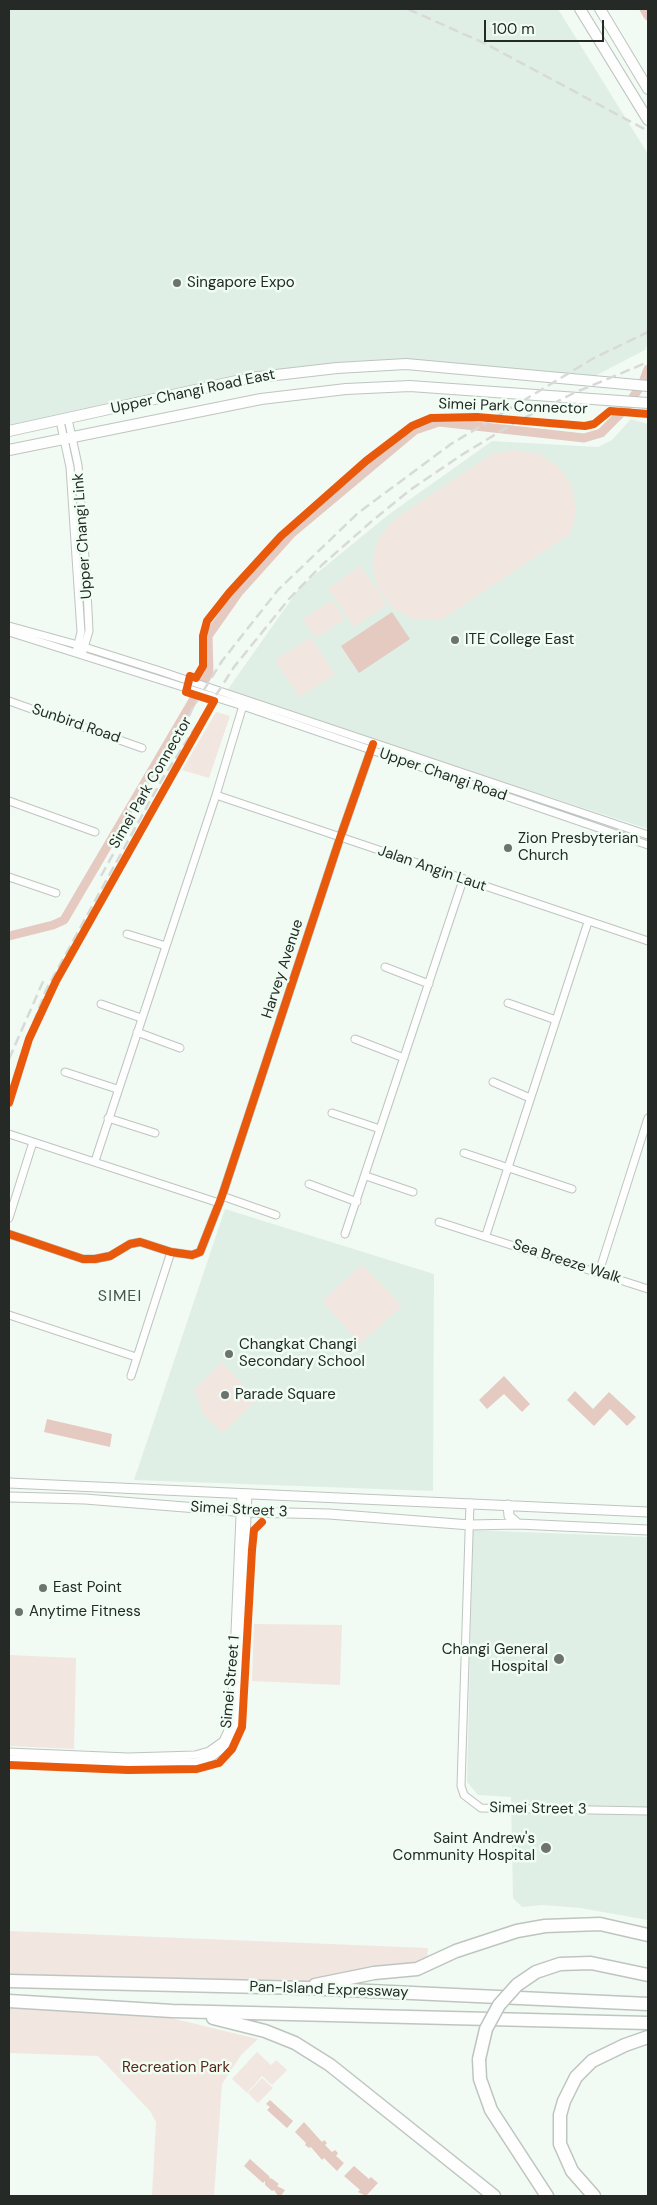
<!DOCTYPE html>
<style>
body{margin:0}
#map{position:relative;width:657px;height:2205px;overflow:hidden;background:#f2faf4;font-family:"DM Sans",sans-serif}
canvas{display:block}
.frame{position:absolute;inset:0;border:10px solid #252a27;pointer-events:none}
.scale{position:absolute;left:484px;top:20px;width:120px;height:22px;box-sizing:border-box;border:2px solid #252a27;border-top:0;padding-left:6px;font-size:15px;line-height:18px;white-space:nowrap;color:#252a27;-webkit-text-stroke:4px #effdf3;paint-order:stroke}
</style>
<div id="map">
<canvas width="657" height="2205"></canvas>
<div class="frame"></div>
<div class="scale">100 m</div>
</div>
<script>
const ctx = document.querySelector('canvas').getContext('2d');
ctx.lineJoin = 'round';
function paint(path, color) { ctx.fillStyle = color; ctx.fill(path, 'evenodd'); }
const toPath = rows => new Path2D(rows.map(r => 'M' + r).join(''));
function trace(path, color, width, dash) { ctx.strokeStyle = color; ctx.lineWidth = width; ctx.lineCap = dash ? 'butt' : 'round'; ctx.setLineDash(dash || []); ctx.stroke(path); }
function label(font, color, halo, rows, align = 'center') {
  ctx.font = font + ' "DM Sans",sans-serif'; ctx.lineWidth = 5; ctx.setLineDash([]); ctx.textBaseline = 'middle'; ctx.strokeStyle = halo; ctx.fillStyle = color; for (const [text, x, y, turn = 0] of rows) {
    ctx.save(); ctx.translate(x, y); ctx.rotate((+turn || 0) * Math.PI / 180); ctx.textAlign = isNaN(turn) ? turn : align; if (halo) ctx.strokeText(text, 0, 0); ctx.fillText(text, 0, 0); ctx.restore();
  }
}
paint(toPath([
 [14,9,558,9,648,154,648,343,645,350,591,378,407,368,299,375,238,386,9,434,9,10],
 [631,419,648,424,648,829,226,692,300,587,388,515,492,441,598,447,612,440],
 [225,1209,434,1274,433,1491,134,1480],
 [473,1530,648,1537,648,1920,580,1908,543,1905,522,1907,513,1898,511,1797,478,1795,467,1782]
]), '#e0efe5');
paint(toPath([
 [516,450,539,454,559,467,572,487,576,510,571,533,441,620,416,620,394,609,378,589,372,565,377,541,392,521,492,454],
 [361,566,387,605,354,627,328,588],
 [332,600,345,619,316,638,303,619],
 [311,637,335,675,299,697,275,660],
 [216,712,230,716,209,778,182,770],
 [362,1265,402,1306,360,1344,322,1301],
 [222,1362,257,1400,223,1433,204,1415,194,1390],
 [254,1624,342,1625,340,1685,252,1681],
 [9,1655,76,1658,74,1749,9,1746],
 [9,1931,428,1948,427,1959,375,1972,317,1983,9,1979],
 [9,2008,146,2012,258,2039,241,2055,222,2084,214,2196,152,2196,156,2122,150,2111,98,2056,9,2053],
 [257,2052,271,2065,276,2060,287,2070,272,2085,262,2076,247,2093,232,2079],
 [262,2078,273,2088,258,2103,248,2093]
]), '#f1e6e0');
paint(toPath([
 [392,612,410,639,359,673,341,646],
 [504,1376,530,1404,522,1412,504,1394,487,1409,479,1400],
 [575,1391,593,1409,609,1392,636,1417,627,1426,610,1409,594,1426,567,1400],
 [47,1419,112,1434,110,1447,44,1432],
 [270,2100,293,2121,287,2128,267,2110,270,2107,266,2104],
 [304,2122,322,2142,324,2140,327,2143,325,2145,332,2152,335,2150,338,2153,336,2156,344,2163,337,2171,324,2158,322,2160,311,2147,309,2148,305,2145,306,2143,295,2132],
 [250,2159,269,2176,270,2179,271,2178,279,2184,277,2186,285,2190,281,2196,278,2196,274,2190,272,2191,265,2185,265,2181,263,2183,244,2166],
 [354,2166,369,2179,371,2177,378,2183,366,2196,358,2192,360,2190,344,2176]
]), '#e5cac2');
trace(toPath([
 [644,9,648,16],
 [9,936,53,925,64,920,209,673,208,636,239,592,292,533,415,430,439,422,584,438,601,433,626,408,643,382,648,369]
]), '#e5cac2', 9);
const street = toPath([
 [68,419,78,465,86,571,89,631,83,651],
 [60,421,70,467,81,632,77,648],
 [9,626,78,645,157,670,648,835],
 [9,632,243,706,648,845],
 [9,701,142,748],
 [216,795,648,941],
 [9,801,95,832],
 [9,877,56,893],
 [127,934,166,946],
 [385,967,429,984],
 [508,1003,556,1020],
 [101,1004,141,1018],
 [137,1032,180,1048],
 [355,1039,404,1058],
 [65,1072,117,1089],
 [493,1082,530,1098],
 [332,1113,380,1129],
 [108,1118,155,1133],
 [9,1134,219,1203],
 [464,1153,572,1189],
 [95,1161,216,795,244,702],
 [366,1176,413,1192],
 [309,1184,357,1202],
 [222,1196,276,1215],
 [9,1218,33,1142],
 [439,1222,648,1289],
 [9,1234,83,1259,95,1259,110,1256,130,1244,140,1242,171,1252,192,1255,200,1252,222,1196,340,838,373,744],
 [345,1234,463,880],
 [486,1235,588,922],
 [599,1272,648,1118],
 [9,1315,136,1357],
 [131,1376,171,1252],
 [470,1503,462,1754,461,1786,464,1795,481,1808,648,1811],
 [9,1752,128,1757,195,1755,209,1751,223,1741,231,1724,241,1493],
 [9,1759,128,1763,196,1762,212,1757,228,1745,238,1725,248,1493]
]);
const secondary = toPath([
 [9,1483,648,1512],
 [9,1497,85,1499,247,1512,329,1514,470,1525,518,1524,648,1530],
 [508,1505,509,1516,518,1524]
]);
const primary = toPath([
 [580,9,648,120],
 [600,9,648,89],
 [9,431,250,378,337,368,406,364,648,386],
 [9,450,261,399,346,389,410,386,648,403]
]);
const highway = toPath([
 [9,1981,305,1988,648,2004],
 [315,1985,374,1973,417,1969,456,1951,517,1931,545,1926,600,1924,648,1935],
 [517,1985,536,1972,560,1964,591,1963,648,1975],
 [9,2001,172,2011,648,2023],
 [213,2018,265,2031,295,2043,330,2065,494,2196],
 [479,2059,480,2079,491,2110,547,2196],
 [594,2196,572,2171,560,2144,560,2115,564,2101,576,2077,592,2061,625,2045,648,2037]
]);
trace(street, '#bec5c0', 9);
trace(secondary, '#bec5c0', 11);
trace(primary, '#bec5c0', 12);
trace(highway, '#bec5c0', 15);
trace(street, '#fdfefd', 7);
trace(secondary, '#fdfefd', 9);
trace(primary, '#fdfefd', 10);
trace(highway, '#fdfefd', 12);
trace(toPath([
 [408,9,486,44,648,131],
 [177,744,192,709,222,661,278,590,358,513,451,444,594,358,648,332],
 [101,876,142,802],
 [9,1059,45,977],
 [9,1093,22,1052,46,990,161,781,234,667,289,599,322,565,372,521,410,490,463,454,516,422,574,393,648,362]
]), '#d7dad8', 2.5, [10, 5]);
const highwayBridge = toPath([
 [479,2059,486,2029,499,2005,517,1985]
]);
trace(highwayBridge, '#bec5c0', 15, []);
trace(highwayBridge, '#fdfefd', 12);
trace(toPath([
 [9,1103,29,1039,56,981,214,701,186,692,190,676,196,678,203,666,203,636,207,621,229,593,281,536,366,461,412,426,431,418,477,417,585,426,594,424,610,411,648,414],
 [9,1234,83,1259,95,1259,110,1256,130,1244,140,1242,171,1252,192,1255,200,1252,222,1196,340,838,373,744],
 [9,1765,128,1770,197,1769,219,1763,232,1749,242,1727,252,1550,254,1530,262,1522]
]), '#e8590c', 8);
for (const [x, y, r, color] of [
 [177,283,5,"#6d736f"],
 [455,640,5,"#6d736f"],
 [508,848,5,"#6d736f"],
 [229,1354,5,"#6d736f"],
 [225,1395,5,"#6d736f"],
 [43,1588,5,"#6d736f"],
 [19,1612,5,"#6d736f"],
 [559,1659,6,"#6d736f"],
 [546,1848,6,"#6d736f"]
]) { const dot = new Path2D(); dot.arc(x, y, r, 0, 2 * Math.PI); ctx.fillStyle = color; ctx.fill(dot); trace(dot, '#effdf3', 2); }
label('15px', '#252a27', '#effdf3', [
 ["Singapore Expo",187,283],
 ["ITE College East",465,640],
 ["Zion Presbyterian",518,839],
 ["Church",518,856],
 ["Changkat Changi",239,1345],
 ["Secondary School",239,1362],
 ["Parade Square",235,1395],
 ["East Point",53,1588],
 ["Anytime Fitness",29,1612],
 ["Changi General",548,1650,"right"],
 ["Hospital",548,1667,"right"],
 ["Saint Andrew's",535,1839,"right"],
 ["Community Hospital",535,1856,"right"]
], 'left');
label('15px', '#252a27', '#effdf3', [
 ["Upper Changi Road East",193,392,-12],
 ["Simei Park Connector",513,407,2],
 ["Upper Changi Link",83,536,-94],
 ["Sunbird Road",76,724,19],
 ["Upper Changi Road",443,775,19],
 ["Simei Park Connector",151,783,-60],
 ["Jalan Angin Laut",432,869,19],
 ["Harvey Avenue",283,969,-72],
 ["Sea Breeze Walk",567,1262,18],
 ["Simei Street 3",239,1510,3],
 ["Simei Street 1",231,1682,-85],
 ["Simei Street 3",538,1809,1],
 ["Pan-Island Expressway",329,1990,2]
]);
label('15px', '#59251a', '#effdf3', [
 ["Recreation Park",176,2068]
]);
ctx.letterSpacing = '1px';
label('16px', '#48544c', '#effdf3', [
 ["SIMEI",120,1297]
]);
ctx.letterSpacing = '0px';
</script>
